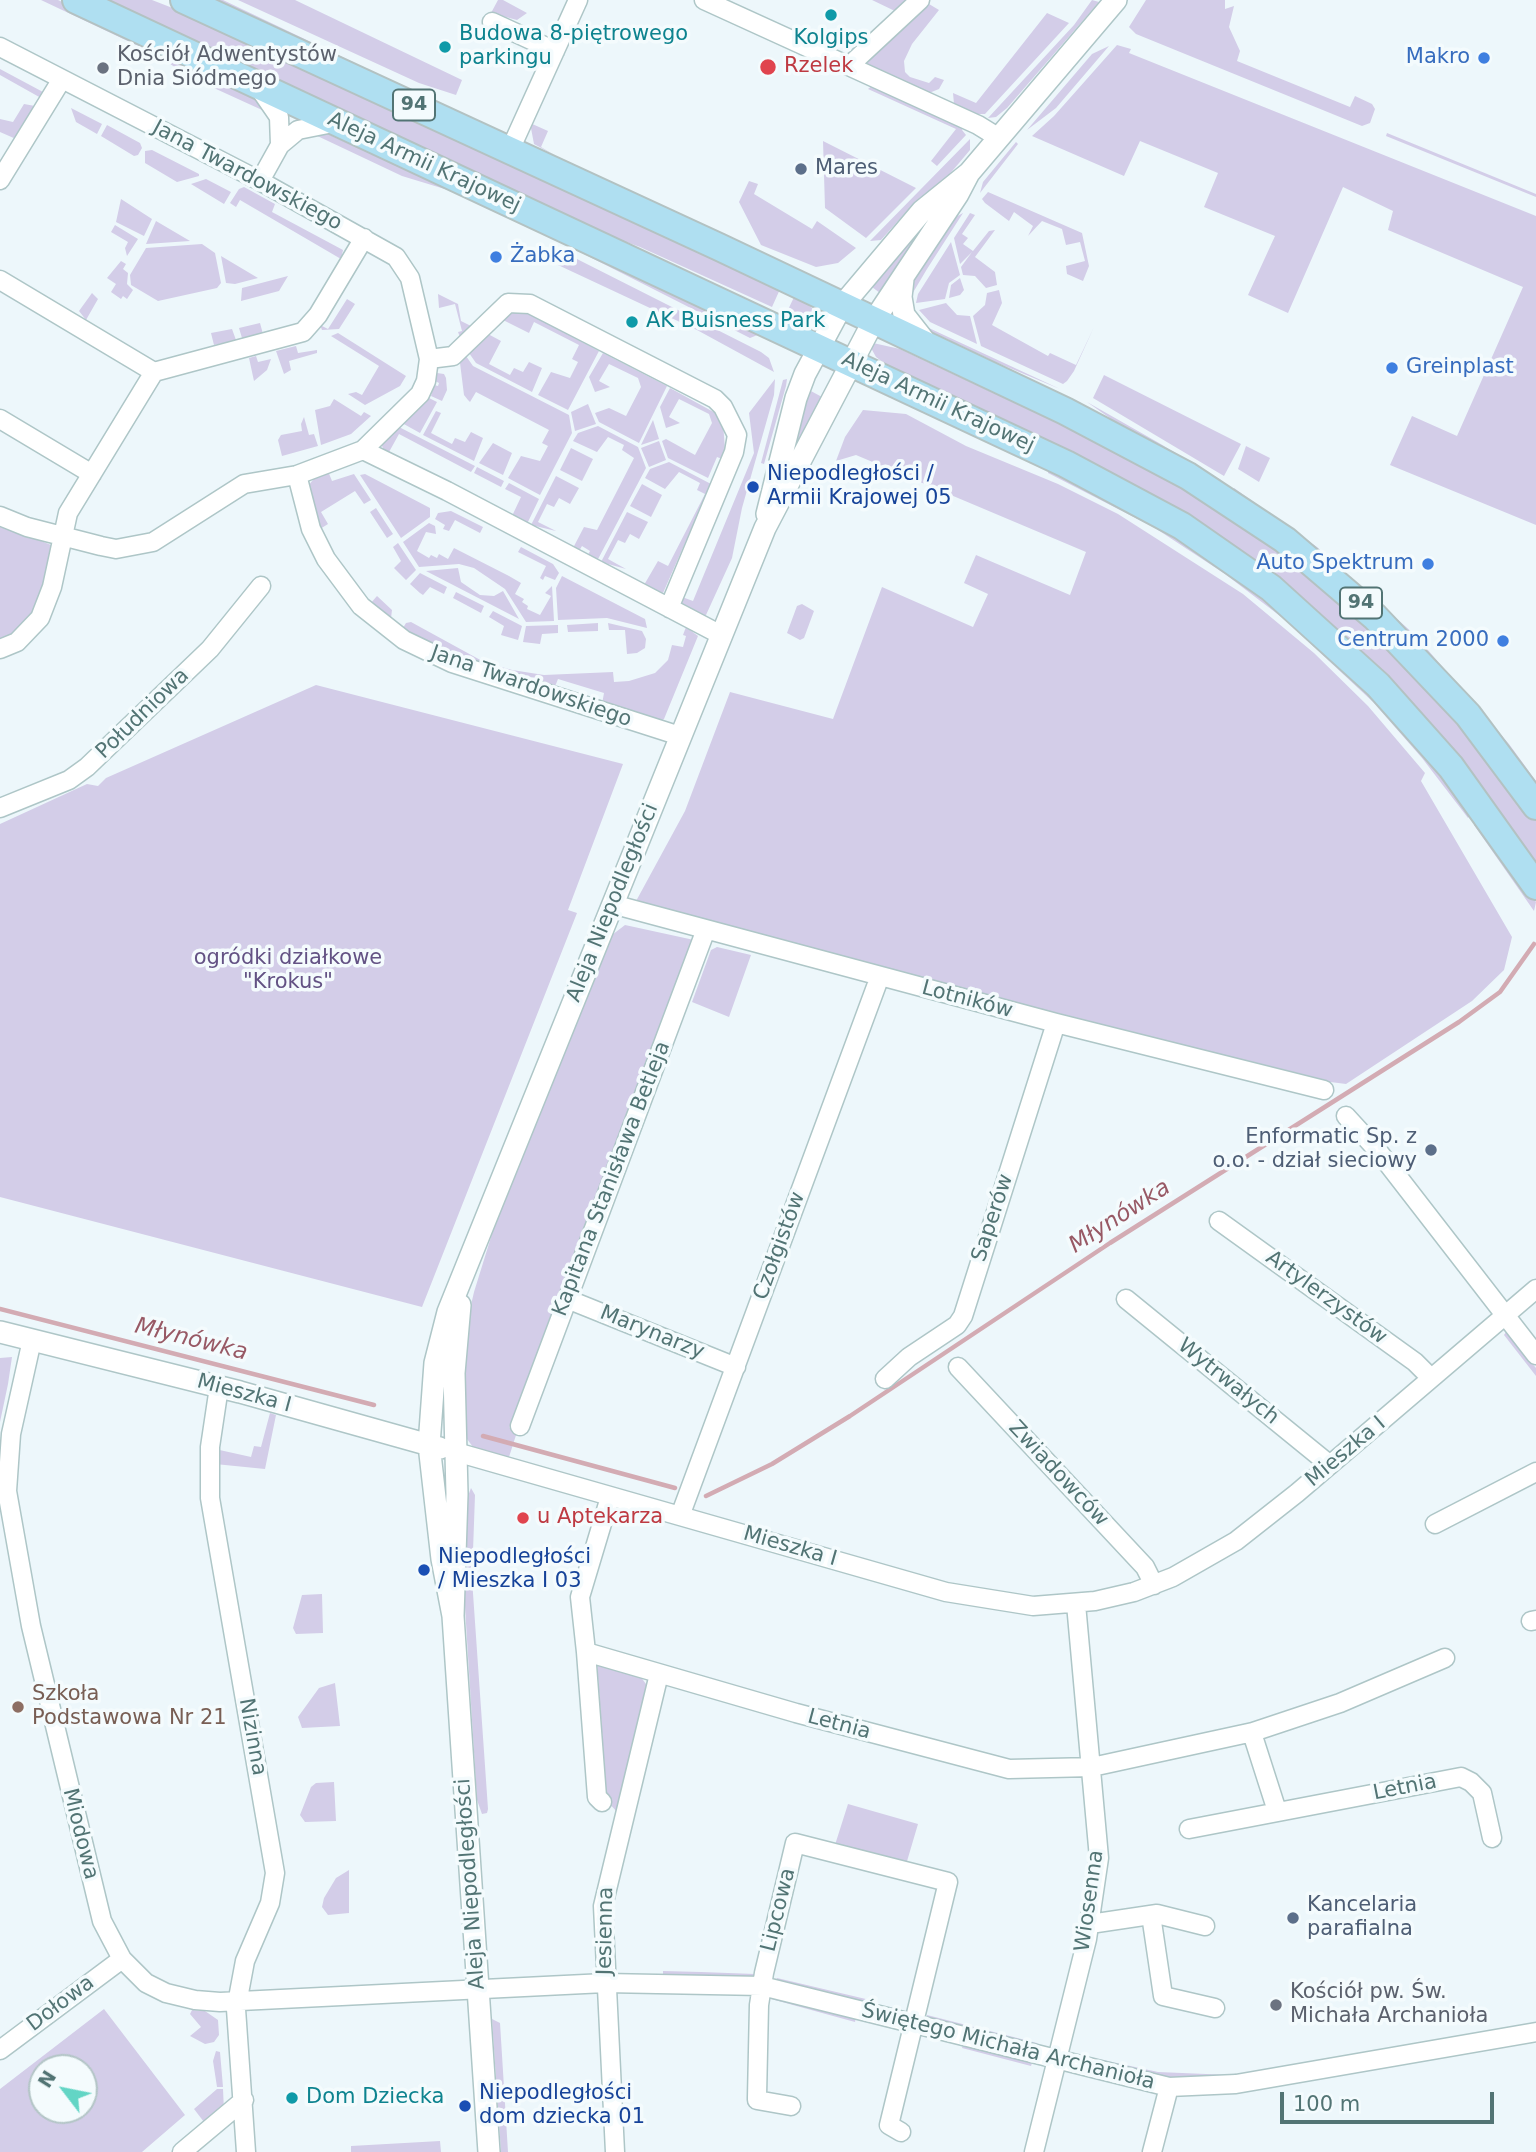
<!DOCTYPE html>
<meta charset="utf-8">
<style>
body{margin:0}
#map{position:relative;width:1536px;height:2152px;overflow:hidden;background:#edf7fb;font-family:"DejaVu Sans",sans-serif}
canvas{display:block}
.north{position:absolute;left:28px;top:2054px;width:70px;height:70px;box-sizing:border-box;background:#f4fbfd;border:2px solid #b3c5c6;border-radius:50%;rotate:302deg;font-size:19px;font-weight:700;line-height:28px;text-align:center;color:#527474}
.north::after{content:'';display:block;margin:auto;width:24px;height:32px;background:#63d5c5;clip-path:polygon(50% 0,100% 100%,50% 72%,0 100%)}
.scale{position:absolute;left:1280px;top:2092px;width:214px;height:32px;box-sizing:border-box;border:4px solid #527474;border-top:0;padding-left:9px;font-size:21px;line-height:24px;white-space:nowrap;color:#527474;-webkit-text-stroke:5px #f4fbfd;paint-order:stroke}
</style>
<div id="map">
<canvas width="1536" height="2152"></canvas>
<div class="north">N</div>
<div class="scale">100 m</div>
</div>
<script>
const ctx = document.querySelector('canvas').getContext('2d');
ctx.lineJoin = 'round';
function paint(path, color) { ctx.fillStyle = color; ctx.fill(path, 'evenodd'); }
const toPath = rows => new Path2D(rows.map(r => 'M' + r).join(''));
function trace(path, color, width, dash) { ctx.strokeStyle = color; ctx.lineWidth = width; ctx.lineCap = dash ? 'butt' : 'round'; ctx.setLineDash(dash || []); ctx.stroke(path); }
function label(font, color, halo, rows, align = 'center') {
  ctx.font = font + ' "DejaVu Sans",sans-serif'; ctx.lineWidth = 7; ctx.setLineDash([]); ctx.textBaseline = 'middle'; ctx.strokeStyle = halo; ctx.fillStyle = color; for (const [text, x, y, turn = 0] of rows) {
    ctx.save(); ctx.translate(x, y); ctx.rotate((+turn || 0) * Math.PI / 180); ctx.textAlign = isNaN(turn) ? turn : align; if (halo) ctx.strokeText(text, 0, 0); ctx.fillText(text, 0, 0); ctx.restore();
  }
}
paint(toPath([
 [41,0,58,0,152,44,188,68,262,103,273,115,192,78,153,53],
 [106,0,152,0,242,35,781,287,772,307,640,247,569,221],
 [214,0,223,0,355,63,353,65],
 [238,0,295,0,462,80,456,95,419,83],
 [498,0,503,0,527,13,517,20,491,13],
 [872,0,912,0,897,12],
 [1092,0,1099,2,1007,108,996,117,988,118,1074,25],
 [1146,0,1225,0,1225,9,1234,6,1229,27,1240,51,1237,61,1350,107,1355,96,1372,104,1375,109,1370,123,1362,126,1136,34,1129,27],
 [929,4,939,10,912,44,904,61,905,72,910,77,929,83,935,77,944,80,939,89,929,93,863,63,904,18],
 [1047,13,1069,23,985,114,975,114,954,104,953,93,976,103],
 [1117,45,1131,49,1129,53,1536,216,1536,525,1390,465,1412,416,1457,436,1523,287,1388,230,1393,211,1343,187,1288,313,1248,295,1275,236,1204,207,1218,173,1140,141,1124,176,1032,136,1054,116],
 [1109,46,1056,108,1027,130,1092,54],
 [0,69,43,92,41,98,0,75],
 [873,85,963,127,962,130,966,135,937,166,931,161,956,129,868,89],
 [24,104,35,106,16,139,0,132,0,119,13,122],
 [71,108,102,124,97,134,76,122],
 [530,123,548,131,541,147,556,156,534,144],
 [107,125,140,143,142,148,138,155,134,156,101,136],
 [321,131,407,170,447,182,565,238,563,244,448,190,402,176,309,132],
 [1387,133,1536,194,1536,197,1386,136],
 [970,139,970,150,948,176,907,211,881,240,870,241],
 [823,141,916,188,866,238,825,208],
 [1016,142,1018,144,980,193,983,182],
 [152,150,199,174,199,176,177,182,145,163,145,151],
 [206,179,231,192,224,204,191,184],
 [749,181,758,184,754,194,812,229,817,221,856,248,838,263,816,267,761,245,739,202],
 [244,187,275,204,272,212,343,250,341,259,240,200,236,207,230,203,239,189],
 [988,192,1082,233,1089,266,1083,281,1067,274,1066,266,1085,261,1080,242,1066,245,1062,229,1042,221,1028,236,1033,226,1014,212,1009,221,985,203,982,199],
 [121,199,152,219,144,236,116,222],
 [963,213,927,269,908,301,906,287,954,218],
 [970,213,975,215,962,234,968,238,963,244,973,251,989,231,995,230,975,257,995,272,997,285,986,288,975,276,963,275,961,267,972,252,960,264,954,238],
 [935,214,938,215,880,293,872,287],
 [156,221,190,241,146,244],
 [115,225,138,239,127,256,125,248,128,242,111,232],
 [951,242,960,275,949,283,945,299,916,303,918,294],
 [202,244,215,253,221,283,217,288,158,301,131,285,130,275,146,248],
 [578,245,760,334,750,338,574,249],
 [221,256,258,278,235,284,226,283],
 [571,256,761,352,769,358,774,372,697,330,558,265],
 [121,261,126,264,123,269,128,273,127,284,133,290,127,299,123,296,121,299,111,292,116,284,107,278],
 [288,276,279,291,241,301,242,288],
 [960,278,964,290,960,295,949,298,951,285],
 [999,290,1002,303,992,325,1048,356,1050,353,1076,365,1094,327,1074,371,1067,381,1063,384,981,346,973,316,985,305,987,293],
 [92,293,98,299,86,320,79,311],
 [438,294,458,304,461,321,473,327,460,337,458,332,462,331,455,304,439,308],
 [795,295,812,308,815,314,812,319,804,320,786,314],
 [347,299,355,304,339,329,322,330,320,325,328,329],
 [946,303,957,315,970,316,977,344,930,322,919,310],
 [514,312,525,312,599,351,568,410,538,395,551,372,570,378,578,362,572,359,579,345,534,322,529,333,503,320],
 [260,323,263,334,242,338,239,328],
 [925,326,931,329,1060,389,1000,364,930,331],
 [232,329,236,340,214,345,211,333],
 [338,333,406,376,400,386,365,405,348,394,356,392,362,395,379,366,331,336],
 [488,334,501,341,489,364,510,375,514,368,523,372,529,362,542,368,532,392,476,363,469,353],
 [873,343,900,349,1019,405,1116,446,1247,522,1413,665,1536,819,1536,870,1326,623,897,373,876,357,871,348],
 [296,346,298,353,317,350,317,353,289,361,291,370,284,374,276,351],
 [603,353,667,386,639,443,599,422,595,413,609,408,626,416,641,387,638,378,609,364,599,381,610,387,595,392,589,377],
 [256,356,258,362,271,359,267,370,254,381,249,358],
 [466,356,473,366,569,415,572,433,540,495,508,478,521,456,540,461,548,446,542,443,549,430,476,392,470,402,468,400,464,395,460,363],
 [437,373,444,374,446,378,447,390,442,401,431,396,434,385,438,386,439,383,435,381],
 [1104,375,1241,444,1224,476,1093,398],
 [775,379,774,395,742,508,732,558,706,615,701,618,682,606,680,600,682,597,693,601,754,453,749,413],
 [787,379,786,386,764,464,761,463,783,380],
 [670,388,719,415,723,423,725,449,722,459,717,457,708,478,668,458,662,441,666,439,695,455,712,423,709,414,679,399,669,417,680,423,666,428,660,407],
 [809,390,822,397,787,472],
 [427,397,437,402,420,433,402,423],
 [334,399,361,416,364,412,371,416,351,434,321,445,315,410,330,406],
 [1087,402,1159,443,1221,480,1217,482,1144,442],
 [588,404,596,424,575,431,571,412],
 [863,410,906,414,966,446,1058,484,1118,514,1243,594,1314,653,1368,706,1425,773,1421,781,1512,937,1504,970,1472,1001,1346,1084,1315,1080,635,903,685,811,730,692,833,719,882,587,973,627,988,594,964,583,976,555,1070,595,1086,552,856,455,836,461,845,437],
 [436,411,441,413,431,433,452,444,455,438,465,442,471,432,483,438,474,461,423,435],
 [304,417,309,435,314,434,318,446,282,456,278,440,281,435,302,431,301,424],
 [653,420,659,439,641,445],
 [598,426,638,447,646,468,597,561,588,555,590,551,582,546,579,551,573,548,584,527,597,530,634,458,622,450,624,445,608,437,597,452,573,441,578,433],
 [399,427,475,466,471,472,399,434,389,452,399,457,397,459,385,452,381,444],
 [659,441,666,460,649,467,641,448],
 [493,443,512,453,503,475,479,463],
 [1246,446,1270,458,1259,482,1238,469],
 [571,448,593,459,582,481,560,470],
 [669,462,711,484,663,593,644,585,658,561,668,566,705,494,697,490,700,483,679,472,665,489,645,478,650,469],
 [477,467,504,481,501,487,474,473],
 [1048,470,1120,501,1251,584,1393,714,1472,813,1468,818,1422,758,1373,702,1284,619,1225,574,1155,528,1048,473],
 [328,471,332,481,354,474,371,500,364,504,355,491,321,512,328,524,320,529,308,486,317,475],
 [365,474,430,508,430,517,401,538,360,475],
 [556,476,579,488,570,504,559,498,554,507,547,504,538,522,556,531,531,525],
 [509,483,539,499,527,524,512,516,521,497,505,489],
 [642,484,662,495,651,517,630,506],
 [1234,488,1317,547,1415,635,1509,744,1536,781,1536,792,1232,491],
 [376,508,393,534,387,538,370,512],
 [451,511,483,527,480,533,455,520,449,531,443,529,445,525,435,519,438,513],
 [627,512,648,522,639,539,630,534,625,543,618,540,608,559,626,569,601,562],
 [429,523,435,526,436,534,426,532,417,551,429,558,431,555,437,558,439,554,448,559,454,548,509,576,521,583,515,594,524,599,522,602,528,606,527,609,540,615,551,596,545,593,552,586,554,621,526,622,505,589,474,568,459,564,419,567,403,542],
 [0,524,51,545,55,556,30,625,0,644],
 [398,543,416,570,406,580,394,568,401,561,393,547],
 [521,547,553,564,559,573,555,580,545,576,543,580,540,578,546,566,518,552],
 [458,568,461,582,480,595,494,596,503,591,519,619,426,571],
 [420,573,447,587,444,594,430,587,423,595,420,593,410,584],
 [562,576,645,619,647,628,607,618,558,620,556,588],
 [456,592,484,606,481,613,453,598],
 [377,596,392,610,391,618,370,604],
 [802,604,814,611,804,638,800,640,787,633,797,606],
 [493,611,522,626,518,640,501,635,504,626,489,617],
 [411,622,484,662,512,670,544,675,613,672,614,682,629,681,655,673,668,660,672,645,683,647,686,636,683,635,686,627,698,636,664,719,659,722,602,704,604,693,558,679,554,689,458,658,415,638,403,628,406,623],
 [598,623,598,631,568,632,567,625],
 [608,623,642,631,646,639,645,648,637,653,627,654,625,630,609,630],
 [558,625,558,633,542,634,540,644,523,642,526,626],
 [316,685,623,764,568,910,577,913,422,1307,0,1197,0,824,87,784,98,786,106,778],
 [1480,822,1536,902,1534,911,1474,825],
 [625,925,694,940,536,1357,514,1424,509,1427,517,1432,509,1457,496,1454,495,1456,473,1447,467,1439,463,1421,465,1331,474,1292,496,1221,612,935],
 [717,947,751,955,729,1017,692,1002,711,950],
 [1506,1332,1536,1368,1536,1376,1504,1335],
 [12,1357,8,1384,0,1422,0,1358],
 [270,1413,276,1415,265,1469,215,1464,215,1449,251,1457,254,1446,261,1447],
 [471,1488,475,1495,472,1579,488,1809,487,1813,482,1814,477,1800,463,1575,465,1504],
 [322,1594,323,1633,296,1634,293,1628,302,1595],
 [597,1663,640,1676,649,1688,618,1813,607,1801],
 [335,1683,340,1726,302,1728,298,1717,319,1688],
 [334,1782,336,1821,305,1822,300,1815,311,1787,316,1783],
 [848,1804,918,1824,905,1868,834,1848],
 [349,1870,349,1913,328,1915,322,1907,324,1898,336,1878],
 [663,1971,701,1972,755,1974,753,1978,663,1975],
 [777,1978,870,2000,867,2004,776,1981],
 [772,1995,856,2017,855,2022,771,1999],
 [104,2009,185,2115,142,2152,0,2152,0,2089],
 [42,2068,84,2068,84,2110,42,2110],
 [192,2010,205,2011,218,2020,219,2035,214,2042,205,2044,190,2036,201,2027,190,2014],
 [927,2015,1037,2043,1039,2046,926,2019],
 [492,2019,500,2023,508,2152,501,2152],
 [963,2045,1032,2063,1031,2066,962,2048],
 [216,2051,220,2052,223,2087,217,2087,213,2061],
 [1080,2055,1158,2072,1230,2075,1229,2078,1193,2080,1157,2077,1078,2057],
 [217,2089,223,2089,224,2111,204,2122,194,2109],
 [440,2141,441,2152,351,2152,351,2146]
]), '#d3cde8');
trace(toPath([
 [0,1309,374,1405],
 [483,1436,675,1488],
 [706,1496,772,1464,850,1416,1110,1243,1459,1022,1500,992,1534,944]
]), '#d3abb3', 4.5);
const minor = toPath([
 [704,0,978,125,999,138],
 [492,22,555,51],
 [0,47,260,181,396,257,410,278,429,359,426,381,420,394,363,450,297,475,244,484,153,542,116,549,101,546,27,527,0,516],
 [849,66,920,0],
 [259,88,279,117,280,145],
 [510,150,578,0],
 [0,180,62,79],
 [260,181,280,145,298,130,333,123],
 [0,280,154,372],
 [429,359,453,356,508,303,530,304,715,399,723,407,737,435,734,452,669,608],
 [0,419,92,474],
 [363,450,447,491,721,635],
 [297,475,311,529,326,559,361,606,404,640,452,663,680,736],
 [0,649,17,642,40,618,52,587,68,513,154,372,303,332,318,315,364,238],
 [0,808,69,780,87,767,210,649,261,586],
 [612,904,1056,1023,1324,1090],
 [1346,1116,1378,1151,1536,1355],
 [1219,1221,1415,1362,1431,1378],
 [567,1299,736,1367],
 [1126,1299,1330,1465],
 [32,1340,11,1434,7,1491,31,1626,102,1921,122,1959,146,1983,166,1993,195,2000,220,2002,605,1983,762,1986,1169,2087,1236,2084,1536,2032],
 [958,1367,1145,1567,1154,1585],
 [885,1379,909,1357,957,1325,963,1316,1056,1023],
 [219,1387,210,1447,210,1498,275,1873,270,1903,245,1961,236,2009,246,2152],
 [520,1426,705,932],
 [456,1452,946,1592,1033,1606,1095,1601,1134,1592,1173,1577,1236,1541,1297,1493,1536,1289],
 [610,1497,580,1597,586,1652,796,1713,1009,1769,1092,1767,1253,1732,1340,1703,1445,1658],
 [680,1516,880,976],
 [1435,1524,1536,1472],
 [1531,1621,1536,1620],
 [586,1652,597,1797,602,1802],
 [1252,1733,1277,1811],
 [1189,1829,1461,1777,1471,1782,1482,1793,1492,1838],
 [1151,1915,1163,1996,1215,2008],
 [1090,1924,1157,1914,1205,1926],
 [0,2050,122,1959],
 [791,2106,757,2100,757,2097,759,2005,764,1973,795,1843,948,1882,889,2125,901,2132],
 [182,2152,244,2100],
 [615,2152,603,1906,659,1674],
 [1034,2152,1087,1939,1099,1858,1076,1604],
 [1152,2152,1169,2087]
]);
const tertiary = toPath([
 [903,279,901,297,904,315,926,343],
 [767,514,796,398,805,374,841,307,922,211,969,173,1116,0],
 [460,1305,454,1373,457,1494,453,1616,489,2152],
 [0,1332,240,1392,440,1448],
 [453,1616,442,1559,429,1445,435,1363,448,1312,765,528,873,322,958,194,969,173]
]);
const primary = toPath([
 [76,0,1066,464,1182,526,1271,588,1378,685,1451,767,1536,886],
 [184,0,719,247,1065,411,1188,476,1285,540,1375,617,1468,715,1536,806]
]);
trace(minor, '#aec6c7', 21);
trace(tertiary, '#aec6c7', 24);
trace(primary, '#b3c2c2', 30);
trace(minor, '#fff', 18);
trace(tertiary, '#fff', 21);
trace(primary, '#afdff1', 26);
for (const [x, y, r, color] of [
 [831,15,7,"#0f9aa8"],
 [445,47,7,"#0f9aa8"],
 [1484,58,7,"#3f7fe0"],
 [768,67,9,"#e0444e"],
 [103,68,7,"#6b7280"],
 [801,169,7,"#5c6f8a"],
 [496,257,7,"#3f7fe0"],
 [632,322,7,"#0f9aa8"],
 [1392,368,7,"#3f7fe0"],
 [753,487,7,"#1a4fb4"],
 [1428,564,7,"#3f7fe0"],
 [1503,641,7,"#3f7fe0"],
 [1431,1150,7,"#5c6f8a"],
 [523,1518,7,"#e0444e"],
 [424,1570,7,"#1a4fb4"],
 [18,1707,7,"#8d6e63"],
 [1293,1918,7,"#5c6f8a"],
 [1276,2005,7,"#6b7280"],
 [292,2098,7,"#0f9aa8"],
 [465,2106,7,"#1a4fb4"]
]) { const dot = new Path2D(); dot.arc(x, y, r, 0, 2 * Math.PI); ctx.fillStyle = color; ctx.fill(dot); trace(dot, '#f4fbfd', 2.5); }
for (const [x, y, w] of [
 [414,105,42],
 [1361,603,42]
]) { const box = new Path2D(); box.roundRect(x - w / 2, y - 15.5, w, 31, 5); ctx.fillStyle = '#f4fbfd'; ctx.fill(box); trace(box, '#527474', 2); }
label('bold 19px', '#527474', null, [
 ["94",414,105],
 ["94",1361,603]
]);
label('21px', '#0d838f', '#f4fbfd', [
 ["Budowa 8-piętrowego",459,35],
 ["parkingu",459,59],
 ["Kolgips",831,39,"center"],
 ["AK Buisness Park",646,322],
 ["Dom Dziecka",306,2098]
], 'left');
label('21px', '#5b616d', '#f4fbfd', [
 ["Kościół Adwentystów",117,56],
 ["Dnia Siódmego",117,80],
 ["Kościół pw. Św.",1290,1993],
 ["Michała Archanioła",1290,2017]
], 'left');
label('21px', '#366cbe', '#f4fbfd', [
 ["Makro",1470,58],
 ["Żabka",510,257,"left"],
 ["Greinplast",1406,368,"left"],
 ["Auto Spektrum",1414,564],
 ["Centrum 2000",1489,641]
], 'right');
label('21px', '#be3a42', '#f4fbfd', [
 ["Rzelek",784,67],
 ["u Aptekarza",537,1518]
], 'left');
label('21px', '#527474', '#f4fbfd', [
 ["Aleja Armii Krajowej",424,163,25],
 ["Jana Twardowskiego",247,176,28],
 ["Aleja Armii Krajowej",938,403,25],
 ["Jana Twardowskiego",531,687,19],
 ["Południowa",143,714,-44],
 ["Aleja Niepodległości",613,903,-68],
 ["Lotników",967,1000,15],
 ["Kapitana Stanisława Betleja",612,1179,-69],
 ["Saperów",993,1218,-72],
 ["Czołgistów",780,1246,-70],
 ["Artylerzystów",1326,1298,36],
 ["Marynarzy",652,1333,22],
 ["Wytrwałych",1228,1382,39],
 ["Mieszka I",244,1394,15],
 ["Mieszka I",1346,1452,-40],
 ["Zwiadowców",1058,1474,47],
 ["Mieszka I",790,1547,16],
 ["Letnia",839,1725,15],
 ["Nizinna",252,1737,80],
 ["Letnia",1405,1788,-11],
 ["Miodowa",80,1834,76],
 ["Aleja Niepodległości",471,1884,-94],
 ["Wiosenna",1090,1901,-82],
 ["Lipcowa",779,1910,-76],
 ["Jesienna",606,1931,-89],
 ["Dołowa",61,2004,-37],
 ["Świętego Michała Archanioła",1008,2047,14]
]);
label('21px', '#4e5e75', '#f4fbfd', [
 ["Mares",815,169],
 ["Enformatic Sp. z",1417,1138,"right"],
 ["o.o. - dział sieciowy",1417,1162,"right"],
 ["Kancelaria",1307,1906],
 ["parafialna",1307,1930]
], 'left');
label('21px', '#164399', '#f4fbfd', [
 ["Niepodległości /",767,475],
 ["Armii Krajowej 05",767,499],
 ["Niepodległości",438,1558],
 ["/ Mieszka I 03",438,1582],
 ["Niepodległości",479,2094],
 ["dom dziecka 01",479,2118]
], 'left');
label('21px', '#635284', '#f4fbfd', [
 ["ogródki działkowe",288,959],
 ["\"Krokus\"",288,983]
]);
label('21px', '#785e54', '#f4fbfd', [
 ["Szkoła",32,1695],
 ["Podstawowa Nr 21",32,1719]
], 'left');
label('italic 23px', '#985965', '#f4fbfd', [
 ["Młynówka",1120,1217,-33],
 ["Młynówka",191,1340,14]
]);
</script>
